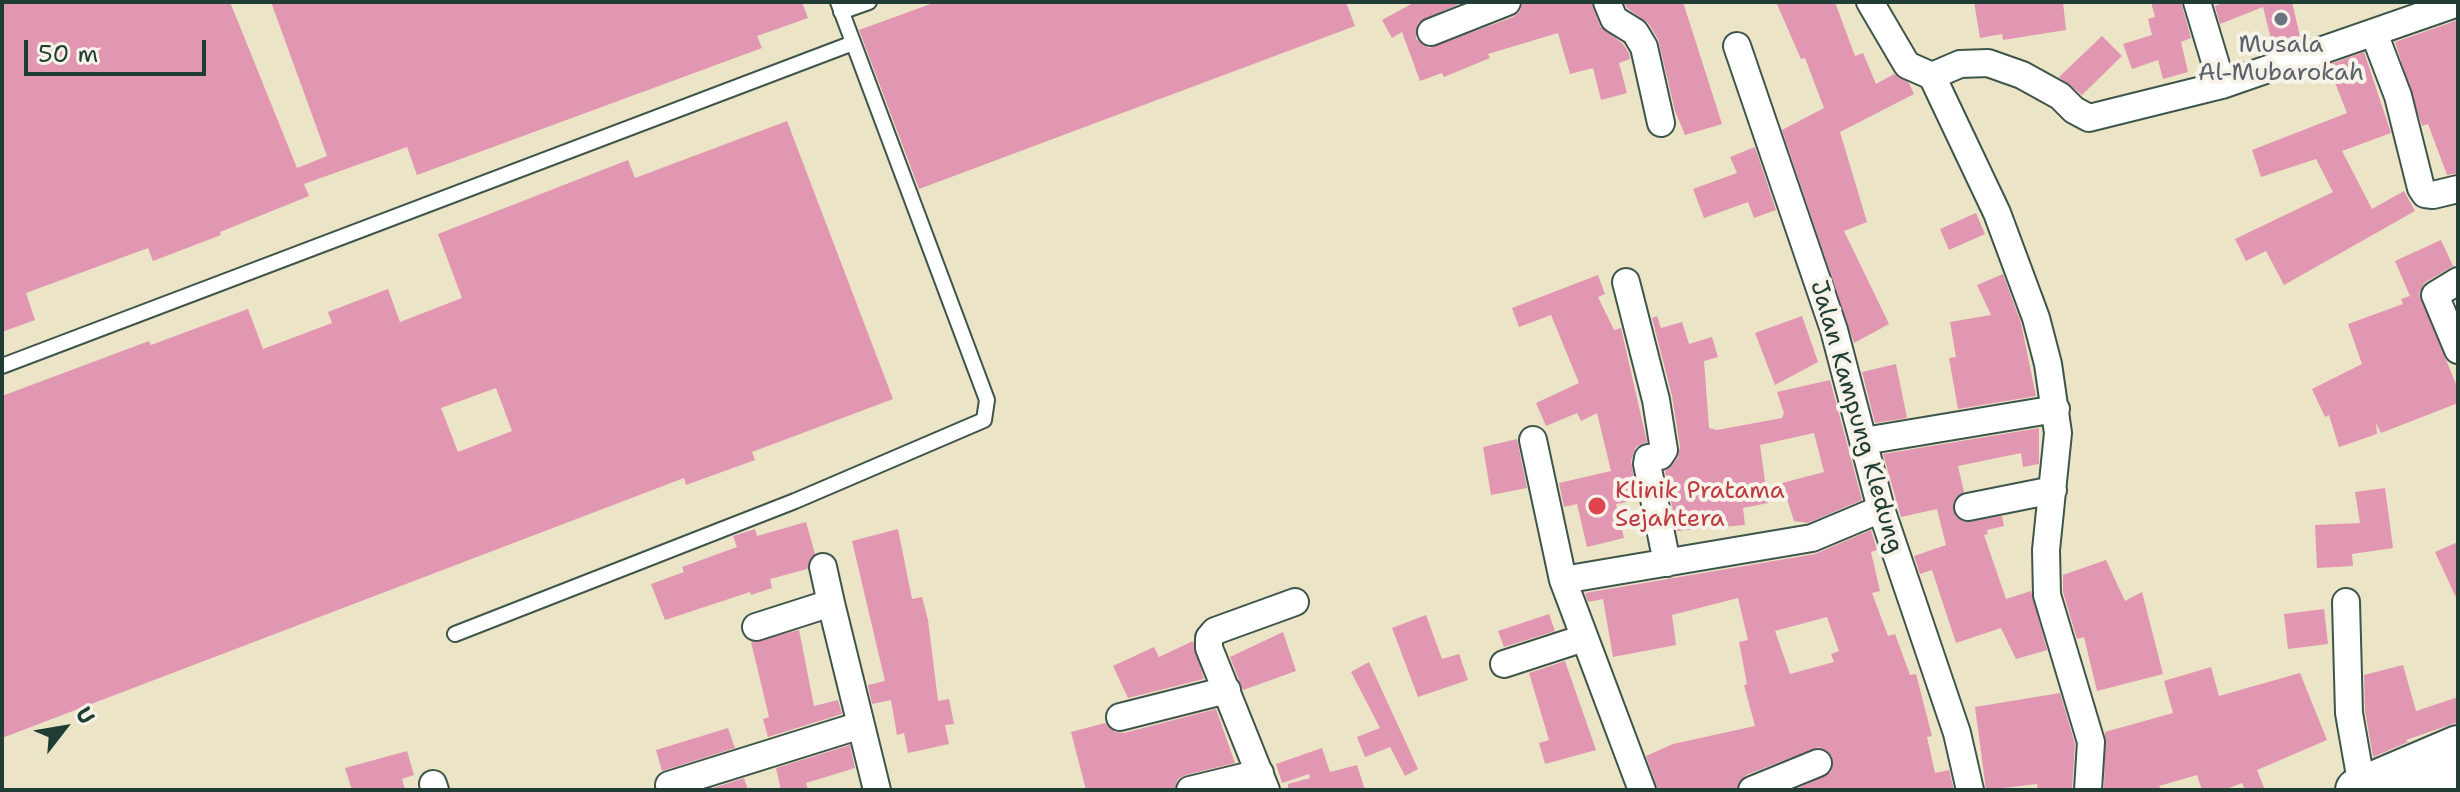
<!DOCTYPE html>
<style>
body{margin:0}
#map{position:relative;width:2460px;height:792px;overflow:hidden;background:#ece4c7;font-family:"Shantell Sans",sans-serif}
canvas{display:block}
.frame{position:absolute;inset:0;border:4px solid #1f3d34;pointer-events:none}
.north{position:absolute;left:24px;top:688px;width:80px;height:80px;-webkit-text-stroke:6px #f7f3e8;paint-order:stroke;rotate:59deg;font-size:22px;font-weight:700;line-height:32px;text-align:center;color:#1f3d34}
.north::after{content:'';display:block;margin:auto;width:28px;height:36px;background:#1f3d34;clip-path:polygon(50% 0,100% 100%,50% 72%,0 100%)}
.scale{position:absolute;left:24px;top:40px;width:182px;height:36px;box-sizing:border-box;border:4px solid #1f3d34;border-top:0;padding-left:10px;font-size:24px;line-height:28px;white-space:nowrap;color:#1f3d34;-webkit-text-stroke:6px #f7f3e8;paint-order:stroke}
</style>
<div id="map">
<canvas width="2460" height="792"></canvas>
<div class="frame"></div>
<div class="north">U</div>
<div class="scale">50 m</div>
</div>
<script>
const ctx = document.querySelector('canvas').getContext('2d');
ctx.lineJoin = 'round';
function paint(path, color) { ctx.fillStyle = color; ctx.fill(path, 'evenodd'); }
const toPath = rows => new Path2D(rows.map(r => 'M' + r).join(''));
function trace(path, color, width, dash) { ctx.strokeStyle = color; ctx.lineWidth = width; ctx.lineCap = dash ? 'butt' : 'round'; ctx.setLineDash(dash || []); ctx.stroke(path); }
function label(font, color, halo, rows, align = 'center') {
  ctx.font = font + ' "Shantell Sans",sans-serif'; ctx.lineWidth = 8; ctx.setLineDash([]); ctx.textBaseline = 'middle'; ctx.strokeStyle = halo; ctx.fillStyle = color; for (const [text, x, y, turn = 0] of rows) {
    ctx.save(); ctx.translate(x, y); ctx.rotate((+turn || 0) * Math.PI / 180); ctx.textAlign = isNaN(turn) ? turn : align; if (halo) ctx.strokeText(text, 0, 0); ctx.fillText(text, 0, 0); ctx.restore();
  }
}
paint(toPath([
 [2,2,230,2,297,168,327,156,271,2,802,2,808,18,757,36,762,48,417,175,407,147,304,184,309,196,220,232,221,235,153,261,148,248,26,293,35,320,2,332],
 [936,2,1346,2,1355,26,919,189,859,30],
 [1415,2,1463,2,1418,23,1416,39,1429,48,1513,17,1520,11,1523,2,1591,2,1600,26,1623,44,1629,53,1630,59,1619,63,1627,93,1601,100,1593,68,1570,74,1558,33,1488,54,1490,58,1444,77,1442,73,1420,81,1402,32,1392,38,1382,20],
 [1624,2,1683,2,1722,124,1685,135,1675,111,1658,39,1648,23,1627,8],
 [1776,2,1835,2,1855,56,1863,53,1876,84,1894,74,1909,83,1914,94,1840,132,1867,222,1844,231,1889,324,1854,343,1782,130,1824,108,1805,58,1801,59],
 [1974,2,2063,2,2066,30,2003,40,2002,34,1980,38],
 [2151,2,2181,2,2191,38,2181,42,2188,72,2163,79,2158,60,2132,69,2123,44,2152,35,2148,19,2155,17],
 [2225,2,2292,2,2300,36,2272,43,2263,7,2220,24,2215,6],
 [2458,20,2458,173,2447,175,2428,124,2422,126,2395,42],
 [2102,36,2122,56,2082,95,2059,77],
 [2364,52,2391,133,2342,151,2372,209,2404,191,2415,211,2284,285,2266,251,2246,261,2235,239,2333,192,2316,159,2261,177,2252,150,2347,113,2328,65],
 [787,121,893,399,752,452,755,460,686,485,684,478,2,738,2,396,149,341,151,345,248,309,263,349,332,323,328,312,388,289,400,322,462,298,438,234,628,160,635,178],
 [496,388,512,431,458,452,441,408],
 [1755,147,1776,210,1754,218,1748,202,1704,218,1693,189,1737,173,1730,157],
 [1976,213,1985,234,1949,250,1940,229],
 [2441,240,2453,266,2424,283,2419,294,2458,389,2458,403,2381,433,2376,423,2377,434,2339,447,2329,415,2325,417,2312,389,2362,364,2348,324,2403,304,2401,299,2410,296,2395,261],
 [2003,274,2021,323,2036,396,1958,409,1949,358,1956,357,1950,322,1991,315,1977,285],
 [1598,275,1605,294,1598,297,1614,330,1621,328,1647,442,1636,447,1631,461,1638,500,1616,504,1624,538,1587,547,1577,504,1564,507,1559,483,1611,471,1597,413,1581,421,1577,413,1546,426,1536,403,1579,383,1551,315,1519,327,1512,308],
 [1657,316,1661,328,1682,322,1689,344,1712,337,1718,357,1704,361,1709,428,1717,430,1782,418,1784,413,1777,392,1830,380,1862,500,1808,523,1794,521,1782,483,1824,472,1814,433,1760,445,1768,503,1743,508,1745,525,1677,531,1665,471,1677,459,1680,447,1672,396,1652,318],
 [1802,316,1818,362,1775,385,1755,333],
 [1896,364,1907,418,1875,423,1862,372],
 [2039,428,2039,464,2023,467,2021,453,1958,466,1964,492,1953,503,1956,517,1964,522,2002,516,2004,526,1987,530,1988,534,1984,535,2006,599,2031,591,2047,650,2016,659,2001,628,1956,643,1932,570,1920,574,1914,556,1946,545,1937,509,1901,517,1883,454],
 [1517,439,1527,488,1491,495,1483,447],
 [2385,488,2393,548,2352,554,2353,566,2317,568,2315,525,2360,523,2355,492],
 [806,522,815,554,807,569,770,579,772,588,751,595,750,592,665,620,651,584,684,572,682,567,737,547,733,536,755,529,757,536],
 [898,529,912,599,922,597,928,620,938,701,949,699,954,724,945,725,949,744,908,753,904,733,897,735,891,700,872,704,868,685,885,681,852,541],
 [1871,530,1877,550,1871,552,1880,591,1872,593,1888,636,1895,634,1910,675,1916,674,1932,736,1927,737,1935,773,1949,770,1954,790,1794,790,1831,772,1832,756,1819,747,1746,775,1736,790,1658,790,1646,756,1673,744,1755,726,1744,685,1747,684,1739,642,1748,640,1738,598,1672,615,1676,645,1613,657,1603,599,1588,602,1585,593,1815,554],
 [1827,617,1839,651,1831,654,1834,662,1790,674,1775,631],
 [2458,542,2458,602,2435,552],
 [2106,560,2125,601,2142,592,2163,674,2097,691,2084,637,2077,639,2063,592,2063,575],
 [2324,609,2328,644,2288,649,2284,614],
 [1549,614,1555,631,1504,647,1498,631],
 [1426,615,1442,659,1459,654,1468,680,1418,697,1392,628],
 [799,630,814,706,838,700,842,714,768,737,763,719,769,717,751,642],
 [1283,632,1296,671,1243,690,1230,657],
 [1193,641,1204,679,1128,698,1113,666,1154,647,1159,657],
 [1565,661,1596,750,1545,764,1539,743,1549,740,1529,673],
 [1369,662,1418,769,1405,776,1390,747,1365,757,1357,737,1380,728,1351,672],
 [2403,665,2416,711,2458,697,2458,722,2406,740,2408,742,2373,757,2365,711,2364,675],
 [2211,667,2219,696,2300,673,2327,740,2257,770,2265,790,2245,790,2242,783,2224,790,2202,790,2197,775,2159,786,2161,790,2104,790,2105,732,2173,713,2164,681],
 [2060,693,2075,744,2072,790,2038,790,2037,784,1986,790,1975,707],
 [1216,709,1235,763,1186,775,1178,779,1174,790,1086,790,1071,732,1105,723,1115,732,1124,733],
 [728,728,735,748,662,771,656,750],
 [850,745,855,768,806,783,808,790,781,790,776,768],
 [1322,748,1330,772,1357,765,1365,790,1288,790,1288,784,1310,778,1309,774,1282,783,1276,764],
 [407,751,414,775,402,779,405,790,352,790,345,768],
 [744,778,748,790,707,790]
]), '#e197b1');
const service = toPath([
 [841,12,869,2],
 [2,366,853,43],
 [455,634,795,501,984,420,987,400,838,2]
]);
const minor = toPath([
 [1607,2,1614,19,1635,32,1644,47,1661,123],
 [1870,2,1907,65,1932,76,1997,213,2036,318,2048,364,2058,433,2046,550,2047,595,2091,742,2088,790],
 [2197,2,2222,85],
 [1431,32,1507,2],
 [2374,33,2398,96,2421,188,2425,194,2433,195,2458,189],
 [1737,46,1834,330,1881,509,1957,733,1970,790],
 [1932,76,1960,64,1988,63,2022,75,2060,96,2074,110,2089,118,2222,85,2458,3],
 [2458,281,2435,295,2458,350],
 [1626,282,1656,400,1664,450,1660,456,1648,458,1647,464,1667,563],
 [1533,440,1563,580],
 [1864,441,2056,409],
 [1968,507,2053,490],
 [823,567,831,603],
 [2346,602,2349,713,2362,787],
 [756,627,831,603,877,790],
 [1504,664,1584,638],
 [1120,717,1227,690],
 [433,784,435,790],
 [669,785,861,725],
 [1190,790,1260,773],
 [1266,790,1209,648,1209,638,1215,631,1295,602],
 [1642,790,1563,580,1812,538,1881,509],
 [1752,790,1818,763]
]);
const secondary = toPath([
 [2416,790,2458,771]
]);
const primary = toPath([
 [2357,790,2458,747]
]);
trace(service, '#3e564a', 18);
trace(minor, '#3e564a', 30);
trace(secondary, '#3e564a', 40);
trace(primary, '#3e564a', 46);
trace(service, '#fff', 14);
trace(minor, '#fff', 26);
trace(secondary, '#fff', 36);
trace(primary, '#fff', 42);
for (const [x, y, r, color] of [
 [2281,19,8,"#6b7280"],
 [1597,506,10,"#e0444e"]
]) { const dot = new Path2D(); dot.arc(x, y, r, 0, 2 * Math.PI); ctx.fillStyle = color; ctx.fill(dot); trace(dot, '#f7f3e8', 3); }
label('24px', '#5b616d', '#f7f3e8', [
 ["Musala",2281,46],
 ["Al-Mubarokah",2281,74]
]);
label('24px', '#1f3d34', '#f7f3e8', [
 ["Jalan Kampung Kledung",1856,417,74]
]);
label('24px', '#be3a42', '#f7f3e8', [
 ["Klinik Pratama",1615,492],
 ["Sejahtera",1615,520]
], 'left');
</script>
